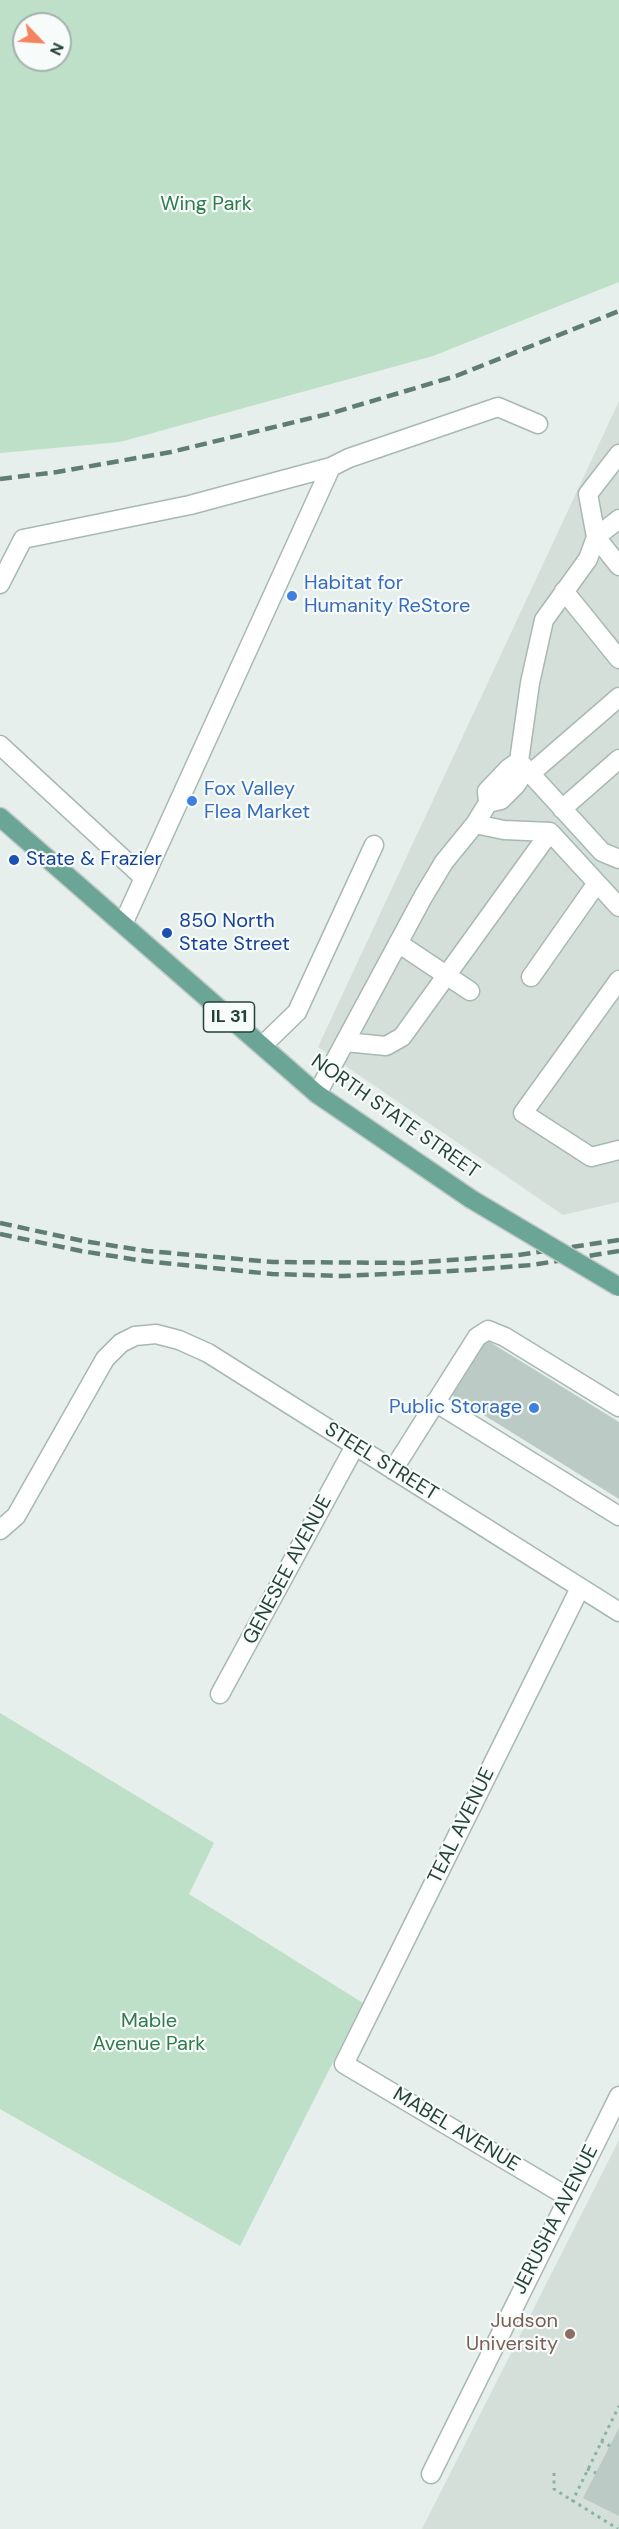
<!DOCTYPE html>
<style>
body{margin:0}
#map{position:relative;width:619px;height:2529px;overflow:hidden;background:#e6efeb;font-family:"DM Sans",sans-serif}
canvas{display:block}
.north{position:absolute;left:12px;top:12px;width:60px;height:60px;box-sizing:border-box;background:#f7fbf9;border:2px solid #a3b1ad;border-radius:50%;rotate:115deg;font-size:16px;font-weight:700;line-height:24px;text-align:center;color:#24423a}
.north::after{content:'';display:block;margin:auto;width:21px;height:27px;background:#f4845f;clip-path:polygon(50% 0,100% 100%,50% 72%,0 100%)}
</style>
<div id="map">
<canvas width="619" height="2529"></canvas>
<div class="north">N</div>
</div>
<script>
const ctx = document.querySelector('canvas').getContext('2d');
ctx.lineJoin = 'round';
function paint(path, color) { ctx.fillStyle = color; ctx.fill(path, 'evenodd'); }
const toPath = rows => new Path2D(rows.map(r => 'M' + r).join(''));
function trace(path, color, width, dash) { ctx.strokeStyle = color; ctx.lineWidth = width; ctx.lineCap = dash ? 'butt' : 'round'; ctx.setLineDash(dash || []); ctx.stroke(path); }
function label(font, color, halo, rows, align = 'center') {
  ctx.font = font + ' "DM Sans",sans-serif'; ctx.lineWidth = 4.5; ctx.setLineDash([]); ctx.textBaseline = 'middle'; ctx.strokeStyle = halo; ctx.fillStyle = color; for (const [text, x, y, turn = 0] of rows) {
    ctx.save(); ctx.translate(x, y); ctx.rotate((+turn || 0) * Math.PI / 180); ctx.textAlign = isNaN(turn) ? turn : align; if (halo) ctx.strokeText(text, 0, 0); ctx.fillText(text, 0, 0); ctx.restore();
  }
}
paint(toPath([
 [619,401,619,1202,563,1215,318,1047],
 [619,2140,619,2529,422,2529]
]), '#d4dfda');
paint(toPath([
 [0,0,619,0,619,282,433,356,120,442,0,453],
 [24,24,60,24,60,60,24,60],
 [0,1713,214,1843,189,1894,363,2003,240,2246,0,2109]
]), '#bfe0c8');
paint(toPath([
 [485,1339,619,1422,619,1499,450,1394],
 [619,2428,619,2516,583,2498]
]), '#bbcac4');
const minor = toPath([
 [619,454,588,494,596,537,619,566],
 [331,467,349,458,498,407,538,424],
 [619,519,596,537,588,559,544,620,530,683,519,761,602,852,619,859],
 [0,584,23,539,190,505,331,467,123,924],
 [564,591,619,659],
 [0,745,144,878],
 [530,774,619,697],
 [488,803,501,800,516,785,526,769],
 [562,809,619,759],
 [475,824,488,803,487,791,509,768,519,761],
 [398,943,470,991],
 [531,977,597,883],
 [619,980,523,1113,591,1157,619,1150],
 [345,1042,386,1046,402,1037,550,832],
 [262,1046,297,1012,374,845],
 [317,1094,423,897,444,862,475,824,504,830,550,832,619,907],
 [435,1402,619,1516],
 [393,1470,477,1337,488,1330,505,1337,619,1407],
 [0,1530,16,1516,105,1359,121,1343,135,1336,156,1334,179,1340,208,1353,619,1612],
 [220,1694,355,1446],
 [568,2197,344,2064,580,1588],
 [431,2474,619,2096]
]);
const major = toPath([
 [0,817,317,1094,471,1199]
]);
trace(minor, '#a8b8b2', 21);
trace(major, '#c2cac8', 21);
trace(toPath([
 [601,2441,610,2446],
 [587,2469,596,2473],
 [554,2473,554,2489,618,2529],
 [572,2502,619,2406]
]), '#86b3a5', 3, [3, 4.5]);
trace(minor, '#fff', 18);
trace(major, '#6aa596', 18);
trace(toPath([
 [0,479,57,472,171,452,332,413,456,376,619,311],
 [0,1223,83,1241,147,1251,273,1262,410,1263,518,1255,619,1240],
 [0,1234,81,1251,144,1261,272,1274,343,1276,471,1270,532,1265,619,1251]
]), '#5f7d75', 4.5, [12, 6]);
const majorBridge = toPath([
 [471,1199,619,1287]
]);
trace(majorBridge, '#c2cac8', 21, []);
trace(majorBridge, '#6aa596', 18);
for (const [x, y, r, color] of [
 [292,596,6,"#3f7fe0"],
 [192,801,6,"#3f7fe0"],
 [14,860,6,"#1a4fb4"],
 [167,933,6,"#1a4fb4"],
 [534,1408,6,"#3f7fe0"],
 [570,2334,6,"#8d6e63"]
]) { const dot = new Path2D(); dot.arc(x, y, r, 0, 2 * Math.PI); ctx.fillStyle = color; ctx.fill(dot); trace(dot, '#f7fbf9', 2); }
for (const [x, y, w] of [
 [229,1017,51]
]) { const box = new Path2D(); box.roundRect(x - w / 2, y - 15, w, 30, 4.5); ctx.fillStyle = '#f7fbf9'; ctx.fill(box); trace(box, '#24423a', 1.5); }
label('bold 18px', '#24423a', null, [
 ["IL 31",229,1017]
]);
label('20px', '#2d7a4b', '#f7fbf9', [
 ["Wing Park",206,205],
 ["Mable",149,2022],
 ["Avenue Park",149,2045]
]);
label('20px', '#366cbe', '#f7fbf9', [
 ["Habitat for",304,584],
 ["Humanity ReStore",304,607],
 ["Fox Valley",204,790],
 ["Flea Market",204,813],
 ["Public Storage",522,1408,"right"]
], 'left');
label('20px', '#164399', '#f7fbf9', [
 ["State & Frazier",26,860],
 ["850 North",179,922],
 ["State Street",179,945]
], 'left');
label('20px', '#24423a', '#f7fbf9', [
 ["NORTH STATE STREET",395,1117,35],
 ["STEEL STREET",381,1462,32],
 ["GENESEE AVENUE",288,1570,-62],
 ["TEAL AVENUE",462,1826,-64],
 ["MABEL AVENUE",456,2130,31],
 ["JERUSHA AVENUE",556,2220,-63]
]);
label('20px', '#785e54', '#f7fbf9', [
 ["Judson",558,2322],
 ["University",558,2345]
], 'right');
</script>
